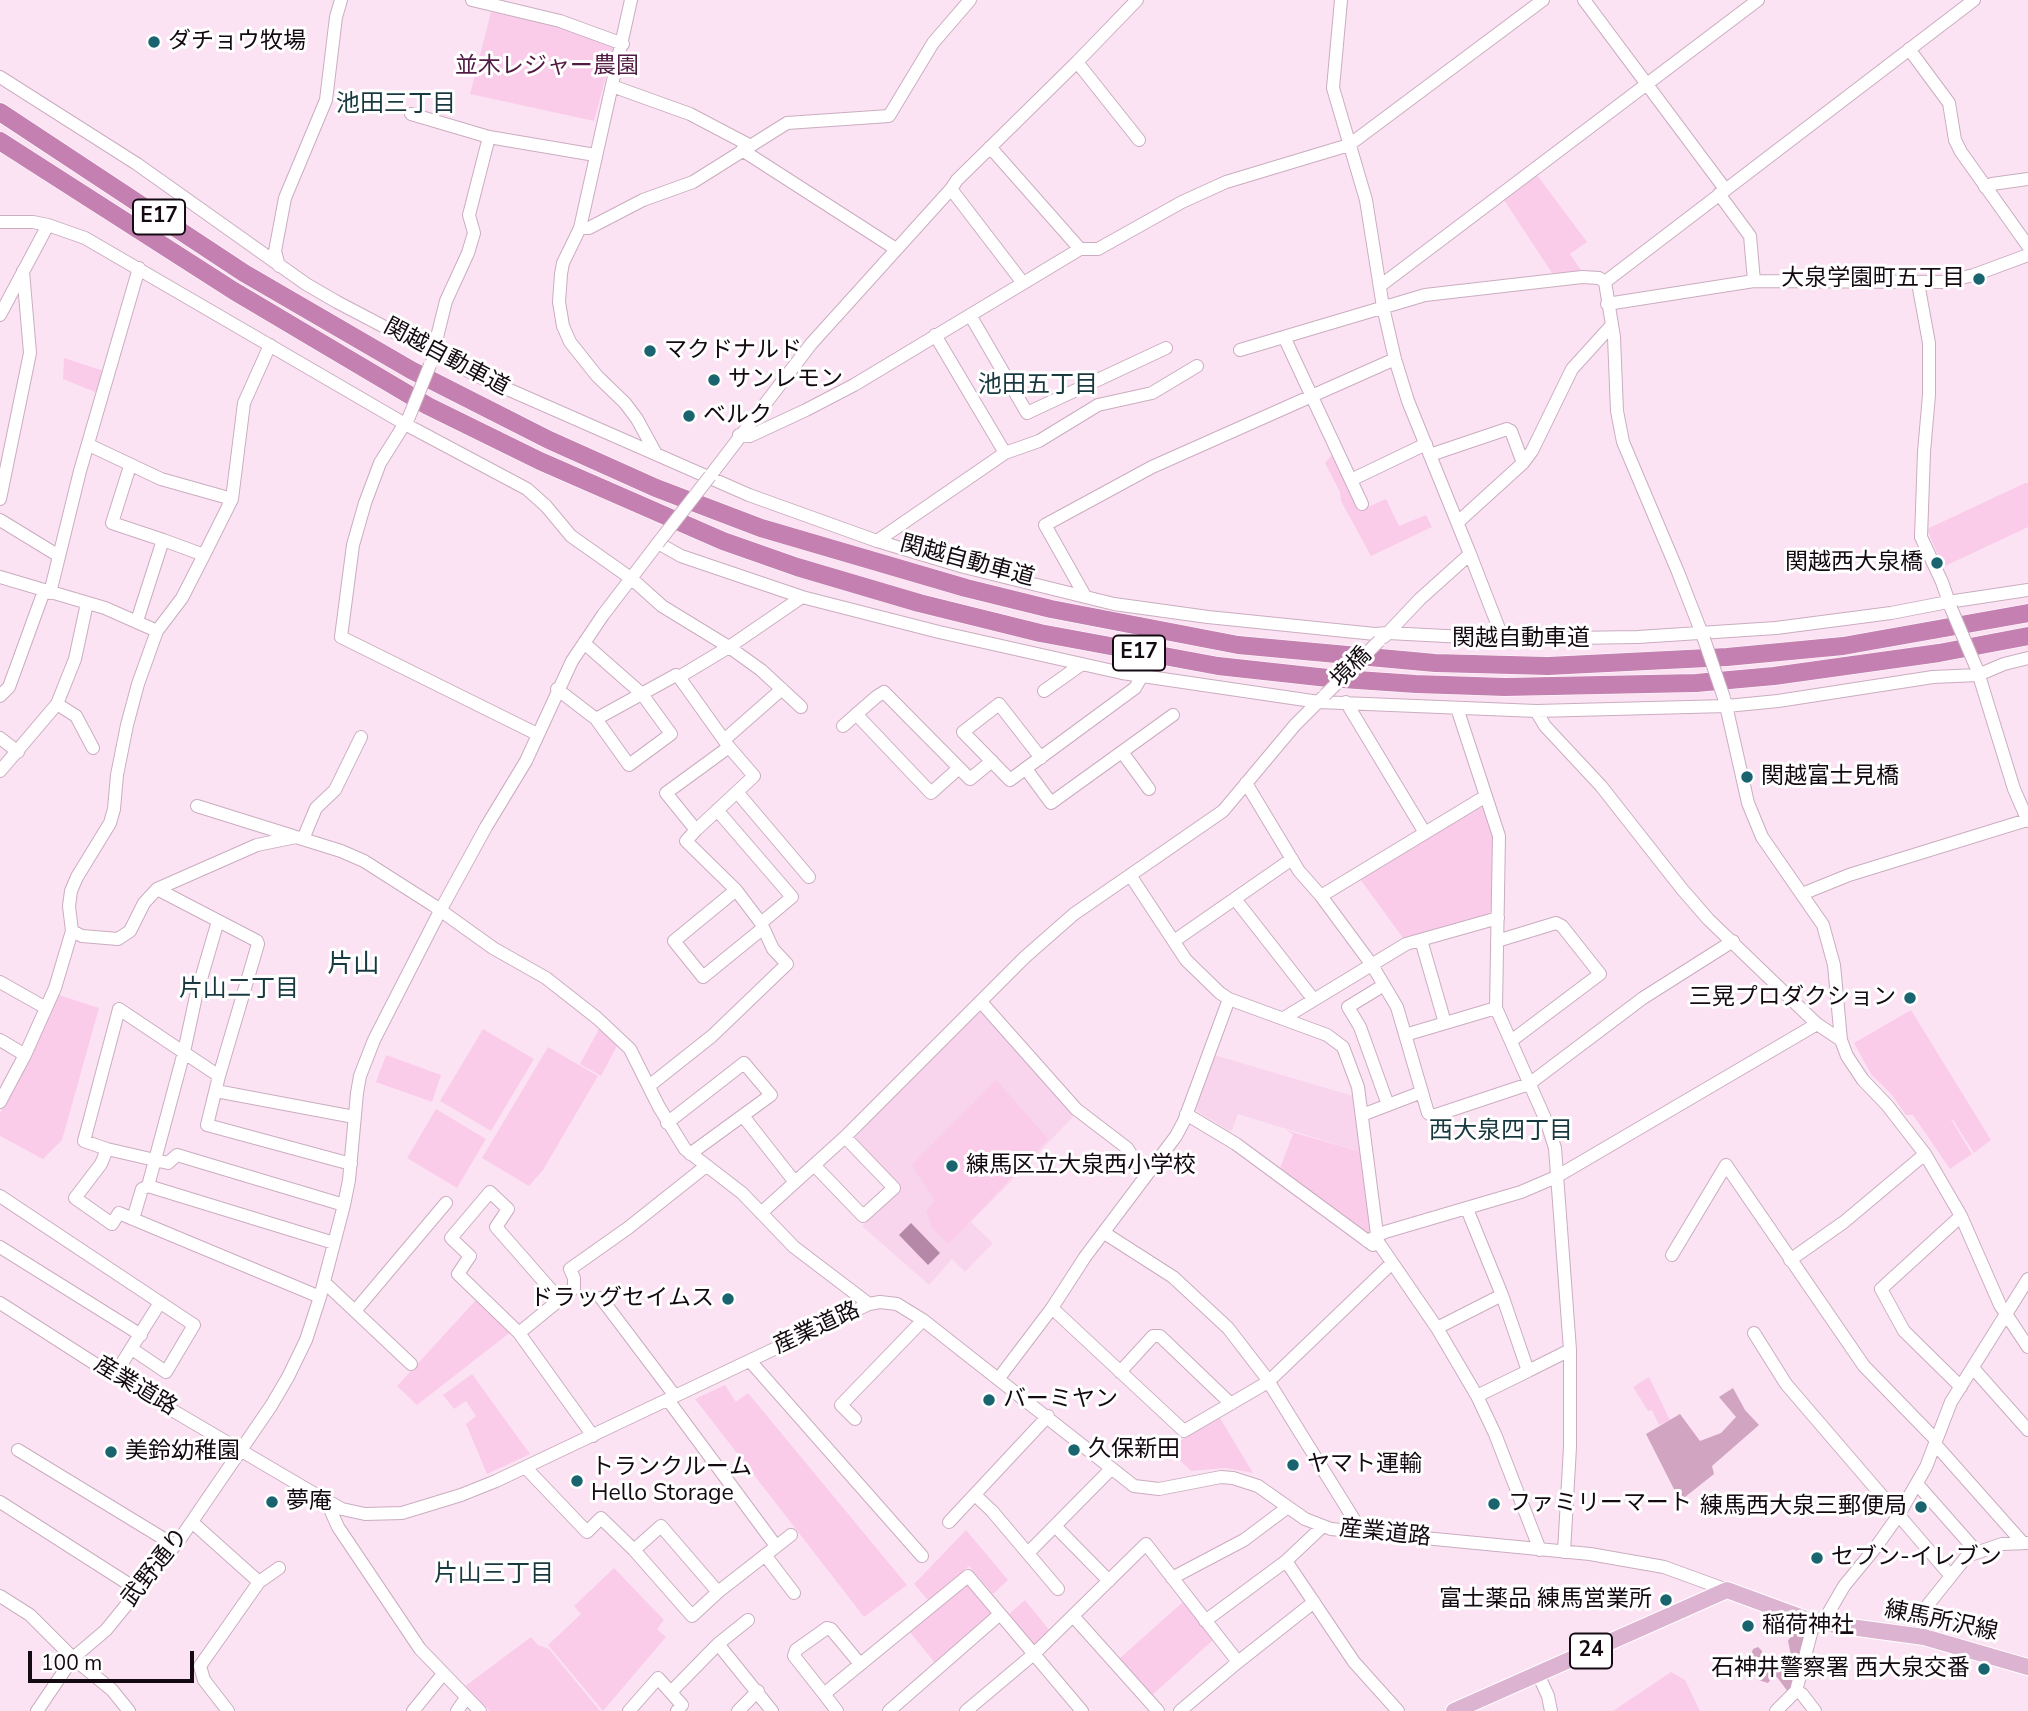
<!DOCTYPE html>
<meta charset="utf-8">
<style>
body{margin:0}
#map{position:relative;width:2028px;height:1711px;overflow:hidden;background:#fce3f3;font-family:"Nunito Sans",sans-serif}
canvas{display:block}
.scale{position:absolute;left:28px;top:1651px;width:166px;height:32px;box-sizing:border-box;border:4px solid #140a11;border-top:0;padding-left:9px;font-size:21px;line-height:24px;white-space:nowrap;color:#140a11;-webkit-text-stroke:5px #fff;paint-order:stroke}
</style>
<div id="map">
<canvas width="2028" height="1711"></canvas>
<div class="scale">100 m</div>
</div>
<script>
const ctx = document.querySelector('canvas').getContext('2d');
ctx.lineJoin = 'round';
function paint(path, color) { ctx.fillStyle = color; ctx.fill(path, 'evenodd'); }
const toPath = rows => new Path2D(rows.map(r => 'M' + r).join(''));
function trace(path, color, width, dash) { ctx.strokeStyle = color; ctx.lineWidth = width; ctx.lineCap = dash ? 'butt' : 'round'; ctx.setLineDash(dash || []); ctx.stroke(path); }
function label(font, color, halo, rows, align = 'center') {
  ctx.font = font + ' "Nunito Sans","Noto Sans JP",sans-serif'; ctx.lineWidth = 6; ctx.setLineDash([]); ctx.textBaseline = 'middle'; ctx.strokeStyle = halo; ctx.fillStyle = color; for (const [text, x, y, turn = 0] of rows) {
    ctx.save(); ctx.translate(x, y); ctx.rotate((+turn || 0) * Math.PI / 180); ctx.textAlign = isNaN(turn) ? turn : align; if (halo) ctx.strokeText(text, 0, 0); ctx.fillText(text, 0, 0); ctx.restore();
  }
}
paint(toPath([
 [981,1011,1074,1116,971,1222,993,1243,965,1272,952,1259,929,1285,862,1226,900,1188,853,1140,923,1065],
 [1214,1055,1353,1096,1361,1152,1238,1114,1232,1130,1229,1131,1197,1111,1196,1108]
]), '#f9d4ed');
paint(toPath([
 [491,12,562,27,614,46,594,121,470,94],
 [1537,175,1587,242,1570,254,1583,273,1552,273,1504,200],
 [64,358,107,372,100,394,63,379],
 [1332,455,1361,510,1386,499,1399,526,1426,515,1432,527,1371,556,1341,501,1340,492,1325,463],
 [2025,483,2028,483,2028,527,1943,567,1927,529],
 [1479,807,1484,808,1493,838,1493,909,1488,914,1403,938,1360,879],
 [59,995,99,1008,62,1140,43,1159,0,1136,0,1113],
 [1911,1010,1991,1140,1974,1153,1953,1120,1940,1128,1952,1121,1972,1154,1950,1169,1913,1115,1906,1115,1892,1095,1871,1074,1854,1043],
 [483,1029,534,1059,491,1131,440,1101],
 [599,1029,618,1044,601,1076,580,1064],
 [548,1047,598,1076,543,1170,529,1186,482,1158],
 [386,1055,441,1075,432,1102,376,1082],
 [996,1080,1048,1139,948,1244,932,1227,926,1211,935,1201,912,1165],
 [436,1109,486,1139,457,1188,407,1158],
 [1285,1130,1361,1152,1371,1231,1366,1233,1280,1168,1293,1134],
 [477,1299,512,1331,417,1405,397,1386],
 [472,1374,530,1454,487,1474,466,1424,476,1416,466,1401,454,1409,443,1395],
 [1649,1377,1670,1420,1659,1425,1652,1410,1648,1411,1633,1387],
 [725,1385,736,1402,748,1393,907,1585,864,1617,695,1399],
 [1220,1418,1253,1473,1225,1468,1191,1471,1167,1448],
 [966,1530,1008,1580,993,1594,969,1566,928,1600,914,1584],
 [614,1568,664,1620,657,1629,666,1637,603,1711,548,1645,581,1614,574,1606],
 [966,1583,992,1609,992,1614,936,1664,909,1631],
 [1025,1600,1050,1631,1037,1643,1033,1643,1009,1614],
 [1184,1601,1213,1640,1151,1696,1119,1659],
 [531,1637,538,1645,549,1649,600,1711,490,1711,464,1687],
 [1671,1672,1685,1680,1700,1711,1613,1711]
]), '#faccea');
paint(toPath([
 [1733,1388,1745,1410,1759,1425,1712,1466,1714,1474,1680,1501,1646,1434,1680,1414,1700,1441,1721,1433,1736,1417,1719,1397],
 [1800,1629,1805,1632,1791,1689,1788,1692,1777,1677,1771,1679,1768,1683,1758,1680,1748,1664,1753,1649,1758,1647,1762,1651,1761,1658,1773,1670,1784,1669,1792,1660,1788,1641,1793,1633]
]), '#d1a4c2');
paint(toPath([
 [911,1223,940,1253,928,1265,899,1235]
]), '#b488a6');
const minor = toPath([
 [472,0,560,21,623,44],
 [631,0,580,228,563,263,561,274,559,302,563,326,570,342,597,376,625,403,637,419,655,452],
 [1341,0,1333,88,1366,200,1383,307,1395,359,1408,401,1470,554,1420,599,1384,637],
 [1584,0,1725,189],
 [1909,49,1949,103,1955,140,1961,152,2028,246],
 [1077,62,1139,140],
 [0,77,137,164,306,284,337,302,480,377,749,495,877,541,964,567,1114,604,1208,617,1375,634,1388,633,1503,639,1638,637,1776,628,1891,613,1948,602,2028,590],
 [612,86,690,114,749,145],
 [411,114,489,137,595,155],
 [990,147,1080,249],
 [742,150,896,249],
 [1985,187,1992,184,2028,179],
 [951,189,1023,283],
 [1719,194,1750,236,1754,281],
 [0,222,33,222,48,225,85,238,405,424,527,489,546,506,571,536,632,579,662,606,729,647,761,670,801,707],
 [580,228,589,228,643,200,693,182,787,123,889,116,933,43,970,0],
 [279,266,275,251,285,198,326,100,336,17,341,0],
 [1605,282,1974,0],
 [1605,282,1614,337,1617,411,1623,442,1678,572,1704,639],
 [1918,283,1929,343,1929,395,1924,452,1921,537,1942,582,1951,608],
 [1380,286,1758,0],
 [1607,304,1754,281,1943,282,1974,275,2028,255],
 [0,315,48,225],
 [970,315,1027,413,1166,348],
 [935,335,1005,453],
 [1285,339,1362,504],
 [1240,350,1425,295,1582,277,1599,278,1605,282],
 [432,357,446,301,468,253,474,233,469,215,489,137],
 [409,417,380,463,365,503,353,545,341,637,537,734],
 [739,435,750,436,806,410,854,385,1080,249,1098,249,1182,202,1226,182,1349,145,1543,0],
 [89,445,161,479,232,499,244,403,270,345],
 [1430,455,1507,429,1511,431,1523,463],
 [130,466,112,523,163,540,137,621],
 [710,476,811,344,951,189,957,180,1077,62,1137,0],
 [1351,480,1426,444],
 [0,499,30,353,23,271],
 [0,520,59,556],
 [1458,522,1523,463,1532,451,1572,369,1611,326],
 [163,540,204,555,232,499],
 [877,541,1005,453,1039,441,1098,405,1152,393,1197,366],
 [1470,554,1503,639],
 [0,577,105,608,157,631,138,684,127,725,117,775,114,809,110,823,77,877,71,891,69,906,72,931,55,988,25,1055,0,1102],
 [50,593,80,471,139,268],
 [1085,596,1045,525,1152,467,1395,359],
 [157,631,182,598,204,555],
 [584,643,642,694,671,734,629,765,596,719],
 [1977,669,2014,789,2028,821],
 [679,677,729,647,802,597],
 [557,689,596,719,676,675,679,677,729,747,666,793,696,830,686,841,736,890,761,923,773,949,787,964,712,1036,649,1086],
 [1044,691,1082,664],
 [0,696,9,687,44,591],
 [1725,701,1748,803,1762,837,1823,925,1834,965,1841,1040,1847,1056,1863,1080,1887,1105,1925,1154,1961,1216,2000,1305,2028,1347],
 [1346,702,1425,833],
 [57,704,76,716,93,748],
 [1457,708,1499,836,1496,1008,1547,1123,1555,1148,1570,1350,1570,1447,1564,1552],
 [1536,711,1545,726,1601,786,1682,889,1708,919,1817,1024,1841,1040],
 [856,714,931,793,959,768],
 [843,726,876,697,884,692,970,779,992,761],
 [0,738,18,752],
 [724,740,782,689],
 [1122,752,1149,789],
 [1041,758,999,704,963,732,1010,780,1135,688,1142,676],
 [1026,769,1051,803,1173,715],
 [0,771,57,704,75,659,87,603],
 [1246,783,1299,871,1321,896,1372,965,1397,1007,1428,1113,1433,1116,1529,1084,1643,998,1733,941],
 [737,792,809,877],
 [197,806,293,836],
 [717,810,792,897,761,923],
 [696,830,754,776,729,747],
 [303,839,316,808,335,790,361,737],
 [1130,875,1186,960,1220,993,1229,999,1327,1035,1343,1047,1358,1087,1378,1242,1437,1328,1477,1396,1495,1434,1540,1550],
 [157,889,257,941,258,944,219,1076,207,1125,351,1164],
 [736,890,674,941,703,977,762,929],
 [1802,894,1849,875,2027,820],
 [1321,896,1486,796],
 [1235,899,1314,1000],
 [218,921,196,996,184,1052,148,1186,142,1189,133,1219,320,1297],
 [72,931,82,936,118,939,130,931,144,903,157,889,257,845,296,837,341,851,364,861,433,905,493,948,546,978,597,1018,630,1049,659,1107,685,1149,742,1193,794,1247,869,1304],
 [1421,940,1445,1023],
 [1174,941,1292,859],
 [1497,941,1556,923,1562,926,1600,974,1511,1041],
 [0,982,46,1008],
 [1384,985,1348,1007,1360,1027,1388,1105],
 [981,1002,1076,1109,1127,1148,1136,1162,1148,1172],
 [1284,1018,1406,944,1498,918],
 [1405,1035,1496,1008],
 [0,1040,25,1055],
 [219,1076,119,1009,84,1141,107,1149,168,1163,177,1155,344,1205],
 [216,1091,354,1117],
 [1186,1114,1236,1144,1373,1245],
 [1362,1115,1422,1092],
 [743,1116,794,1181],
 [667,1123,744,1063,771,1095,690,1154],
 [107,1149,101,1164,75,1198,112,1224,119,1213,133,1219],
 [814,1165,863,1216,894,1188,845,1137],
 [148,1186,334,1243],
 [0,1196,194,1325,166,1372,132,1349],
 [1467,1209,1502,1295,1528,1371,1477,1396],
 [761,1213,845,1137,1025,957,1074,914,1223,811,1295,725,1322,698],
 [1105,1231,1109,1236,1173,1277,1228,1328,1265,1376,1363,1534],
 [1367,1241,1385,1232,1521,1192,1556,1177,1817,1024],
 [0,1247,141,1335],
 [1672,1255,1726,1165,1864,1366,1936,1440],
 [1790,1260,1844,1222,1925,1154],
 [324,1282,411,1364],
 [601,1298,675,1396],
 [560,1300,496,1227,508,1209,490,1192,451,1238,470,1256,458,1274,519,1333,593,1436],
 [0,1303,114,1376,308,1490,342,1509,365,1514,402,1513,461,1495,496,1481,869,1304,880,1302,897,1304,923,1320,1134,1486,1159,1489,1221,1477,1233,1478,1258,1486,1305,1519,1331,1529,1590,1554,1664,1567,1727,1590],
 [1052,1308,1184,1431,1268,1382,1392,1263],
 [355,1311,446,1203],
 [1437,1328,1502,1295],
 [519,1333,574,1288,574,1278,570,1269,628,1228,706,1166],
 [1754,1333,1786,1384,1950,1575],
 [750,1361,922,1556],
 [1973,1368,2028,1430],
 [1528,1371,1570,1350],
 [1120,1372,1153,1336,1160,1336,1231,1404],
 [114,1376,159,1304],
 [999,1378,1052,1308,1085,1257,1176,1136,1184,1121,1229,999],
 [1961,1387,1904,1331,1881,1289,1961,1216],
 [668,1400,776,1546],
 [855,1419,841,1405,923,1320],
 [1935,1444,2022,1542],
 [18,1450,174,1545],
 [526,1468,587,1532,601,1518,634,1550,692,1616,718,1592,661,1526,634,1550],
 [1917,1484,1977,1552],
 [975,1495,992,1511,1058,1589],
 [326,1500,338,1527,420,1649,480,1711],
 [0,1502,138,1590],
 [192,1522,259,1582],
 [949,1522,1048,1416],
 [1056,1527,1109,1581],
 [1028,1553,1111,1469],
 [765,1555,794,1593],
 [1286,1561,1354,1662,1398,1711],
 [1172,1578,1244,1540,1288,1507],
 [718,1592,791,1535],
 [0,1596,30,1615,73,1658,112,1690,129,1711],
 [1073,1616,1158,1711],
 [1205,1621,1286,1561,1322,1527],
 [1822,1624,1844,1586,1876,1547,1898,1516,1926,1467,1951,1402,2028,1279],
 [1924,1637,1919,1616,1967,1556,2002,1544,2028,1543],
 [718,1644,772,1711],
 [1538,1674,1548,1696,1551,1711],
 [1796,1691,1802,1694,1815,1711],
 [671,1692,718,1644,748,1620],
 [824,1694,794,1656,796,1650,827,1628,831,1629,860,1664],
 [37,1711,73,1658,106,1630,180,1539,271,1406,288,1377,306,1340,320,1297,344,1205,349,1180,357,1093,360,1076,374,1040,440,911,486,827,526,761,572,661,603,615,658,543,681,556,802,597,939,632,1122,673,1319,702,1536,711,1727,706,1778,701,1933,677,1978,675,2004,664,2028,658],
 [228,1711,204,1680,200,1666,259,1582,279,1568],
 [413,1711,443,1674],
 [457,1711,466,1698],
 [629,1711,658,1678,682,1705,677,1711],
 [738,1711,758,1691],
 [837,1711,824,1694,968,1576,1082,1711],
 [889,1711,1000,1614],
 [966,1711,1035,1653,1146,1544,1238,1662],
 [1180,1711,1238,1662,1314,1602],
 [1776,1711,1796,1691,1814,1622]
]);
const major = toPath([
 [1454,1711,1727,1590,1814,1622,1924,1637,2028,1667]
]);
const highway = toPath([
 [0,112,244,273,411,370,549,440,656,488,761,528,966,588,1051,609,1238,645,1435,663,1548,666,1727,657,1843,646,2028,613],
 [0,141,234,291,428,406,540,461,723,541,797,567,919,603,1040,633,1218,666,1328,678,1416,684,1505,687,1696,683,1774,676,1939,653,2028,636]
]);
trace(minor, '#caadc0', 14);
trace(major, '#fff', 18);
trace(highway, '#fff', 19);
trace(minor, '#fff', 12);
trace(major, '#dcb3d0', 16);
trace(highway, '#c480b0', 18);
const minorBridge = toPath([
 [409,417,430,365],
 [658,543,710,476],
 [1951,608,1976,667],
 [1704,639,1724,698],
 [1325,695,1379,641]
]);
trace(minorBridge, '#caadc0', 14, []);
trace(minorBridge, '#fff', 12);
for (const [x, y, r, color] of [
 [154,42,7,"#19646f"],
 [1979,279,7,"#19646f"],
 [650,351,7,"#19646f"],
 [714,380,7,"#19646f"],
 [689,416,7,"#19646f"],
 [1937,563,7,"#19646f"],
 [1747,777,7,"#19646f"],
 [1910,998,7,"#19646f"],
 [952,1166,7,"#19646f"],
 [728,1299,7,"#19646f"],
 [989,1400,7,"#19646f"],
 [1074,1450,7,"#19646f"],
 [111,1452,7,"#19646f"],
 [1293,1465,7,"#19646f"],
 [577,1481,7,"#19646f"],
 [272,1502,7,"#19646f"],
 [1494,1504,7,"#19646f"],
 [1921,1507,7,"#19646f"],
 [1817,1558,7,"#19646f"],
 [1666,1600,7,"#19646f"],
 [1748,1626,7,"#19646f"],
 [1984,1669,7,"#19646f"]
]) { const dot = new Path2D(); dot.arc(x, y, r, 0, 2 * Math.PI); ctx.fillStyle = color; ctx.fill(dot); trace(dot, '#fff', 2.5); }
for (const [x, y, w] of [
 [159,217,52],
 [1139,653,52],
 [1591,1651,42]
]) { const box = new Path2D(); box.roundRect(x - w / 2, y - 17.5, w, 35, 5); ctx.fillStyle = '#fff'; ctx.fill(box); trace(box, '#140a11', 2); }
label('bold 21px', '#140a11', null, [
 ["E17",159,217],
 ["E17",1139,653],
 ["24",1591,1651]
]);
label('23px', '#140a11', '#fff', [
 ["ダチョウ牧場",168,42],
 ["大泉学園町五丁目",1965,279,"right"],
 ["マクドナルド",664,351],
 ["サンレモン",728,380],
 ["ベルク",703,416],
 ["関越西大泉橋",1923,563,"right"],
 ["関越富士見橋",1761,777],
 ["三晃プロダクション",1896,998,"right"],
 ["練馬区立大泉西小学校",966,1166],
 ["ドラッグセイムス",714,1299,"right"],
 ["バーミヤン",1003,1400],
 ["久保新田",1088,1450],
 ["美鈴幼稚園",125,1452],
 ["ヤマト運輸",1307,1465],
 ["トランクルーム",591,1468],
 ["Hello Storage",591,1494],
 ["夢庵",286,1502],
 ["ファミリーマート",1508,1504],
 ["練馬西大泉三郵便局",1907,1507,"right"],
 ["セブン-イレブン",1831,1558],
 ["富士薬品 練馬営業所",1652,1600,"right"],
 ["稲荷神社",1762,1626],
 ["石神井警察署 西大泉交番",1970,1669,"right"]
], 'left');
label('23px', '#521b44', '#fff', [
 ["並木レジャー農園",547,67]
]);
label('23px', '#140a11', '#fff', [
 ["関越自動車道",446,358,28],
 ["関越自動車道",967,562,15],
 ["関越自動車道",1521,639],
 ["境橋",1352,668,-45],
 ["産業道路",817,1329,-25],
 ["産業道路",135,1387,31],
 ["産業道路",1385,1534,6],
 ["武野通り",156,1568,-52],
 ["練馬所沢線",1941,1622,12]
]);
label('24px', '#18393f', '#fff', [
 ["池田三丁目",396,105],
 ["池田五丁目",1038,386],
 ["片山二丁目",239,990],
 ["西大泉四丁目",1501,1132],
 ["片山三丁目",494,1575]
]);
label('26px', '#18393f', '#fff', [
 ["片山",353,966]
]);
</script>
